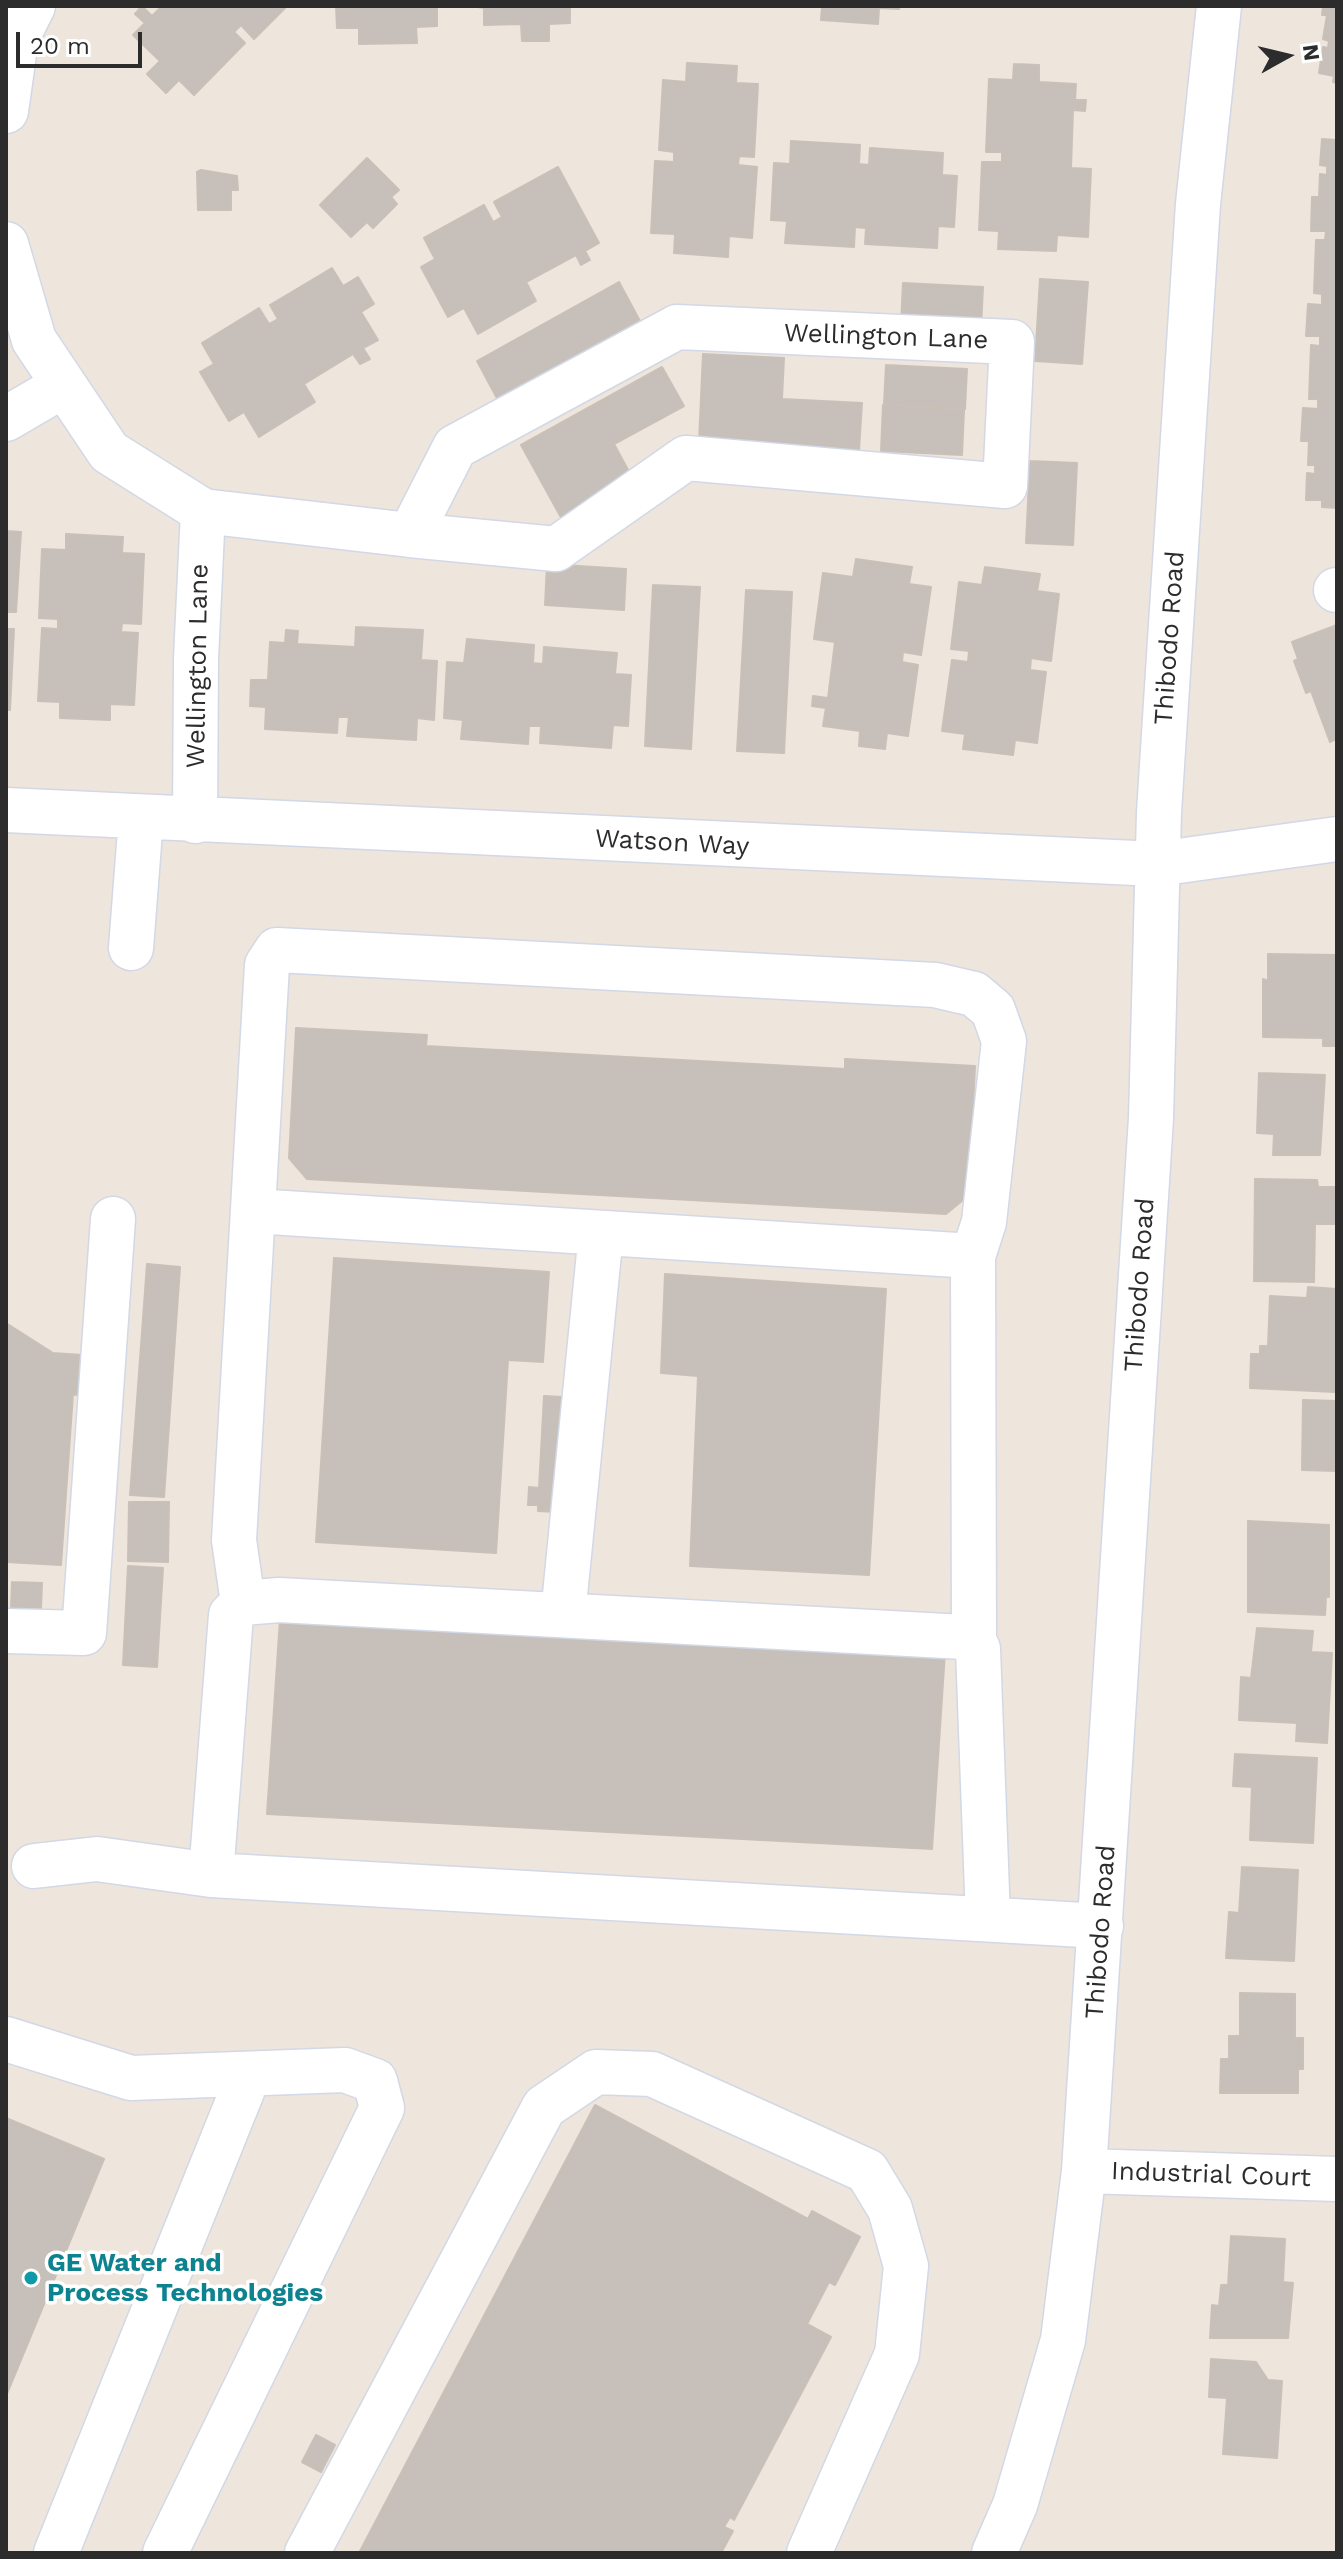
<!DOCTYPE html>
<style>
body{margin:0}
#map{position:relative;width:1343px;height:2559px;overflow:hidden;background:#eee5dd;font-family:"Work Sans",sans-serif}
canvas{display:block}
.frame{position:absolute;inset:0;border:8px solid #2c2c2c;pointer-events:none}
.north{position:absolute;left:1247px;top:16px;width:80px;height:80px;-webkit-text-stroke:6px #fff;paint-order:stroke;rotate:82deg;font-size:22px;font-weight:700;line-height:32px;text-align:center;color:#2c2c2c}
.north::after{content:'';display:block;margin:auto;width:28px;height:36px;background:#2c2c2c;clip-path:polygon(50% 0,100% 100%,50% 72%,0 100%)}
.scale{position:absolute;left:16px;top:32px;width:126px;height:36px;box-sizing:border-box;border:4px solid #2c2c2c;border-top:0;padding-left:10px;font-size:24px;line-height:28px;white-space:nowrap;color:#2c2c2c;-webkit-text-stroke:6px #fff;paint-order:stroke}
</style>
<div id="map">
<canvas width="1343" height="2559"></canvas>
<div class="frame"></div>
<div class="north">N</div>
<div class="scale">20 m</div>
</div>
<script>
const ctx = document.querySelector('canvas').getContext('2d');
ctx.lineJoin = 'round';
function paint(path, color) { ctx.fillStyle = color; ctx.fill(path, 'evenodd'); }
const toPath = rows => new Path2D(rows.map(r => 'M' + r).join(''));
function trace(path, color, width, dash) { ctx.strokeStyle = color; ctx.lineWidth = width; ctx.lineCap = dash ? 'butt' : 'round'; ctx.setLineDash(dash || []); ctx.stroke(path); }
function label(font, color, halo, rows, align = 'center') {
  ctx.font = font + ' "Work Sans",sans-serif'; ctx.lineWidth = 7; ctx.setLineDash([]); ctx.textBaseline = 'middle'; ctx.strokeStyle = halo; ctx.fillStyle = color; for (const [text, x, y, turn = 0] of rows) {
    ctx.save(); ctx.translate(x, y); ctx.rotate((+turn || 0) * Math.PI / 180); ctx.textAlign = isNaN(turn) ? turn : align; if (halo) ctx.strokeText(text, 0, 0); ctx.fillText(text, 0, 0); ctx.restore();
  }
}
const building = toPath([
 [142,6,152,16,162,6,287,6,254,39,241,25,234,32,245,43,194,95,179,80,166,93,147,74,160,61,133,35,145,23,135,14,142,6],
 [336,6,437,6,437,26,416,27,417,43,359,44,359,28,337,28,336,6],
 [471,6,570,6,570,23,549,24,549,41,522,41,521,24,484,25,484,8,471,6],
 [822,6,900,6,899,9,879,8,878,24,821,20,822,6],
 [1323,6,1337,6,1337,83,1333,82,1334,76,1319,73,1323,47,1328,48,1329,41,1323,39,1327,15,1322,15,1323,6],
 [687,63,737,66,736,83,758,84,754,157,739,156,738,165,757,167,752,238,729,236,728,257,674,253,675,234,651,233,655,161,674,162,674,152,659,150,663,80,686,82,687,63],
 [1014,64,1039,65,1039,82,1076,84,1075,100,1086,100,1085,111,1073,110,1071,168,1091,169,1088,237,1057,235,1056,251,998,249,999,231,979,230,982,162,1002,162,1002,152,986,152,989,79,1013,80,1014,64],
 [1336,134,1337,134,1337,508,1322,507,1322,500,1306,500,1307,473,1315,474,1315,465,1308,465,1309,441,1301,441,1303,408,1318,409,1318,399,1309,399,1311,345,1320,346,1320,336,1306,336,1308,304,1322,305,1322,294,1314,293,1316,240,1325,240,1326,231,1311,231,1312,197,1319,197,1320,174,1327,175,1327,166,1320,165,1322,139,1336,140,1336,134],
 [791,141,860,145,859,164,869,165,870,148,943,153,942,175,957,176,954,227,938,226,937,248,865,244,866,228,855,227,854,247,785,243,787,221,771,220,774,163,790,164,791,141],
 [367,158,399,190,391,197,397,204,373,228,367,222,351,237,320,205,367,158],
 [558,167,599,243,585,251,590,260,581,265,576,255,526,282,536,301,478,334,464,308,448,317,421,267,435,259,424,238,484,205,493,222,502,217,494,202,558,167],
 [201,170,237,176,238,190,231,190,231,210,198,210,197,172,201,170],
 [332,268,343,286,358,277,374,304,361,312,378,340,363,348,370,359,360,364,353,354,304,384,315,402,259,437,244,412,229,421,200,372,214,364,202,343,259,308,269,324,278,319,270,305,332,268],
 [1040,279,1088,282,1082,364,1035,361,1040,279],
 [619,282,641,323,499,402,477,361,619,282],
 [903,283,983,287,981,328,901,324,903,283],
 [703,354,784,358,782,399,862,403,859,450,699,441,703,354],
 [886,365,967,369,965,409,884,404,886,365],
 [662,367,684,406,614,444,634,481,563,521,521,445,662,367],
 [883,405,964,410,962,455,881,451,883,405],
 [1030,461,1077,463,1073,545,1026,543,1030,461],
 [6,531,21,532,16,612,6,612,6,531],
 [66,534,123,537,122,553,144,554,141,624,122,623,121,632,138,633,134,705,110,704,110,720,60,718,60,702,38,701,42,628,58,629,58,619,39,618,42,549,66,550,66,534],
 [856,559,912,567,909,584,931,587,921,655,903,652,902,662,918,665,908,736,887,733,885,749,859,746,860,731,823,726,826,708,812,706,813,696,828,698,835,642,814,639,823,573,853,577,856,559],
 [547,564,626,569,624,610,545,605,547,564],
 [985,567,1040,574,1037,591,1059,594,1051,661,1031,658,1030,670,1046,672,1037,743,1015,740,1013,755,963,749,965,734,942,731,952,660,968,662,969,651,951,649,959,582,982,585,985,567],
 [653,585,700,587,691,749,645,746,653,585],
 [746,590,792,592,784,753,737,751,746,590],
 [1337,625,1337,743,1336,739,1330,742,1311,691,1306,693,1294,661,1298,659,1292,642,1337,625],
 [356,627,423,630,421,660,437,661,434,720,417,718,416,740,347,736,349,717,338,717,337,733,265,729,266,707,250,706,251,680,268,680,270,642,285,643,286,630,298,631,297,644,355,647,356,627],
 [6,629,14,629,10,710,6,710,6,629],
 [467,639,534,645,533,663,543,664,544,647,617,653,615,674,631,675,628,726,613,725,611,748,540,743,541,726,529,726,528,744,461,739,463,720,444,718,447,662,464,663,467,639],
 [1268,954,1337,955,1337,1046,1323,1046,1323,1038,1263,1037,1263,979,1268,981,1268,954],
 [296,1028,427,1035,426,1046,845,1069,845,1059,975,1066,969,1195,946,1214,307,1179,289,1158,296,1028],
 [1259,1073,1325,1075,1320,1155,1273,1155,1274,1134,1257,1133,1259,1073],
 [1255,1179,1317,1180,1318,1187,1336,1187,1336,1224,1315,1224,1314,1282,1254,1281,1255,1179],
 [334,1258,549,1272,543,1362,508,1360,496,1553,316,1542,334,1258],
 [147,1264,180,1267,164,1497,130,1495,147,1264],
 [665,1274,886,1289,869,1575,690,1566,698,1376,661,1373,665,1274],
 [1308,1287,1337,1289,1335,1392,1250,1388,1251,1354,1260,1354,1260,1346,1268,1346,1270,1296,1307,1298,1308,1287],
 [6,1323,53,1353,82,1355,80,1396,73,1394,61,1565,6,1562,6,1323],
 [544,1396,563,1397,556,1512,538,1511,538,1505,528,1505,529,1487,539,1488,544,1396],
 [1303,1400,1337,1401,1337,1471,1302,1470,1303,1400],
 [129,1502,169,1502,168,1562,128,1561,129,1502],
 [1248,1521,1329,1525,1329,1597,1326,1597,1325,1615,1248,1612,1248,1521],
 [128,1566,163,1568,157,1667,123,1665,128,1566],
 [12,1582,42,1583,41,1608,11,1607,12,1582],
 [280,1619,945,1652,932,1849,267,1814,280,1619],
 [1257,1628,1313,1631,1311,1652,1332,1653,1327,1743,1296,1741,1297,1723,1239,1720,1241,1677,1251,1678,1257,1628],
 [1235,1754,1317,1758,1313,1843,1250,1840,1252,1787,1233,1786,1235,1754],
 [1242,1867,1298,1870,1294,1961,1226,1958,1229,1912,1239,1913,1242,1867],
 [1240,1993,1295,1994,1295,2038,1303,2038,1303,2069,1298,2069,1298,2093,1220,2093,1221,2059,1229,2059,1229,2036,1240,2036,1240,1993],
 [595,2105,808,2219,812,2211,860,2237,835,2285,829,2282,807,2324,831,2337,734,2520,730,2517,724,2527,733,2531,721,2553,359,2553,595,2105],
 [6,2118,104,2159,6,2396,6,2118],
 [1231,2236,1285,2239,1283,2282,1293,2283,1288,2338,1210,2338,1212,2305,1219,2306,1221,2285,1228,2285,1231,2236],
 [1211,2359,1256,2362,1268,2380,1282,2381,1277,2458,1223,2454,1227,2398,1209,2397,1211,2359],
 [316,2435,335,2445,321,2472,302,2462,316,2435]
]);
paint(building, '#c6bfba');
trace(building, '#c9c0b7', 2);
const minor = toPath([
 [6,111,16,40,33,6],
 [6,244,34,340,109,452,203,511,410,535],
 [677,327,1012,342,1005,486,686,458,556,549,410,535,455,447,677,327],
 [6,419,64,385],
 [1336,590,1337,590],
 [6,810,1157,864,1337,839],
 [195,821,196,659,203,511],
 [131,948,141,818],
 [253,1211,973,1256],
 [243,1603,234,1540,267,965,277,950,935,985,974,994,993,1010,1004,1041,984,1222,973,1256,974,1640],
 [563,1615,601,1233],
 [6,1631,84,1633,113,1219],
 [34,1866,97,1859,211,1875,1101,1926],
 [211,1875,231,1615,243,1603,279,1600,964,1637,974,1640,978,1649,988,1919],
 [6,2039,131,2078,345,2070,375,2081,382,2108,165,2553],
 [1084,2171,1337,2179],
 [56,2553,249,2074],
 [307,2553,544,2107,596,2072,652,2074,867,2171,890,2209,906,2266,897,2354,809,2553],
 [994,2553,1015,2505,1063,2340,1084,2171,1151,1118,1159,812,1198,204,1219,6]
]);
trace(minor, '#d2d8e5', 47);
trace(minor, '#fff', 44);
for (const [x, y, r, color] of [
 [31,2278,8,"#0f9aa8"]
]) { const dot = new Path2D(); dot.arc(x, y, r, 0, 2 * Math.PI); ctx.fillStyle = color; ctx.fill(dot); trace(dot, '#fff', 3); }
label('26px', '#2c2c2c', '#fff', [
 ["Wellington Lane",886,337,2],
 ["Thibodo Road",1170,638,-86],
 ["Wellington Lane",198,666,-89],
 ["Watson Way",672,843,3],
 ["Thibodo Road",1140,1285,-86],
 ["Thibodo Road",1101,1932,-86],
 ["Industrial Court",1211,2175,2]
]);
label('bold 26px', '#0d838f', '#fff', [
 ["GE Water and",47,2263],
 ["Process Technologies",47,2293]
], 'left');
</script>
